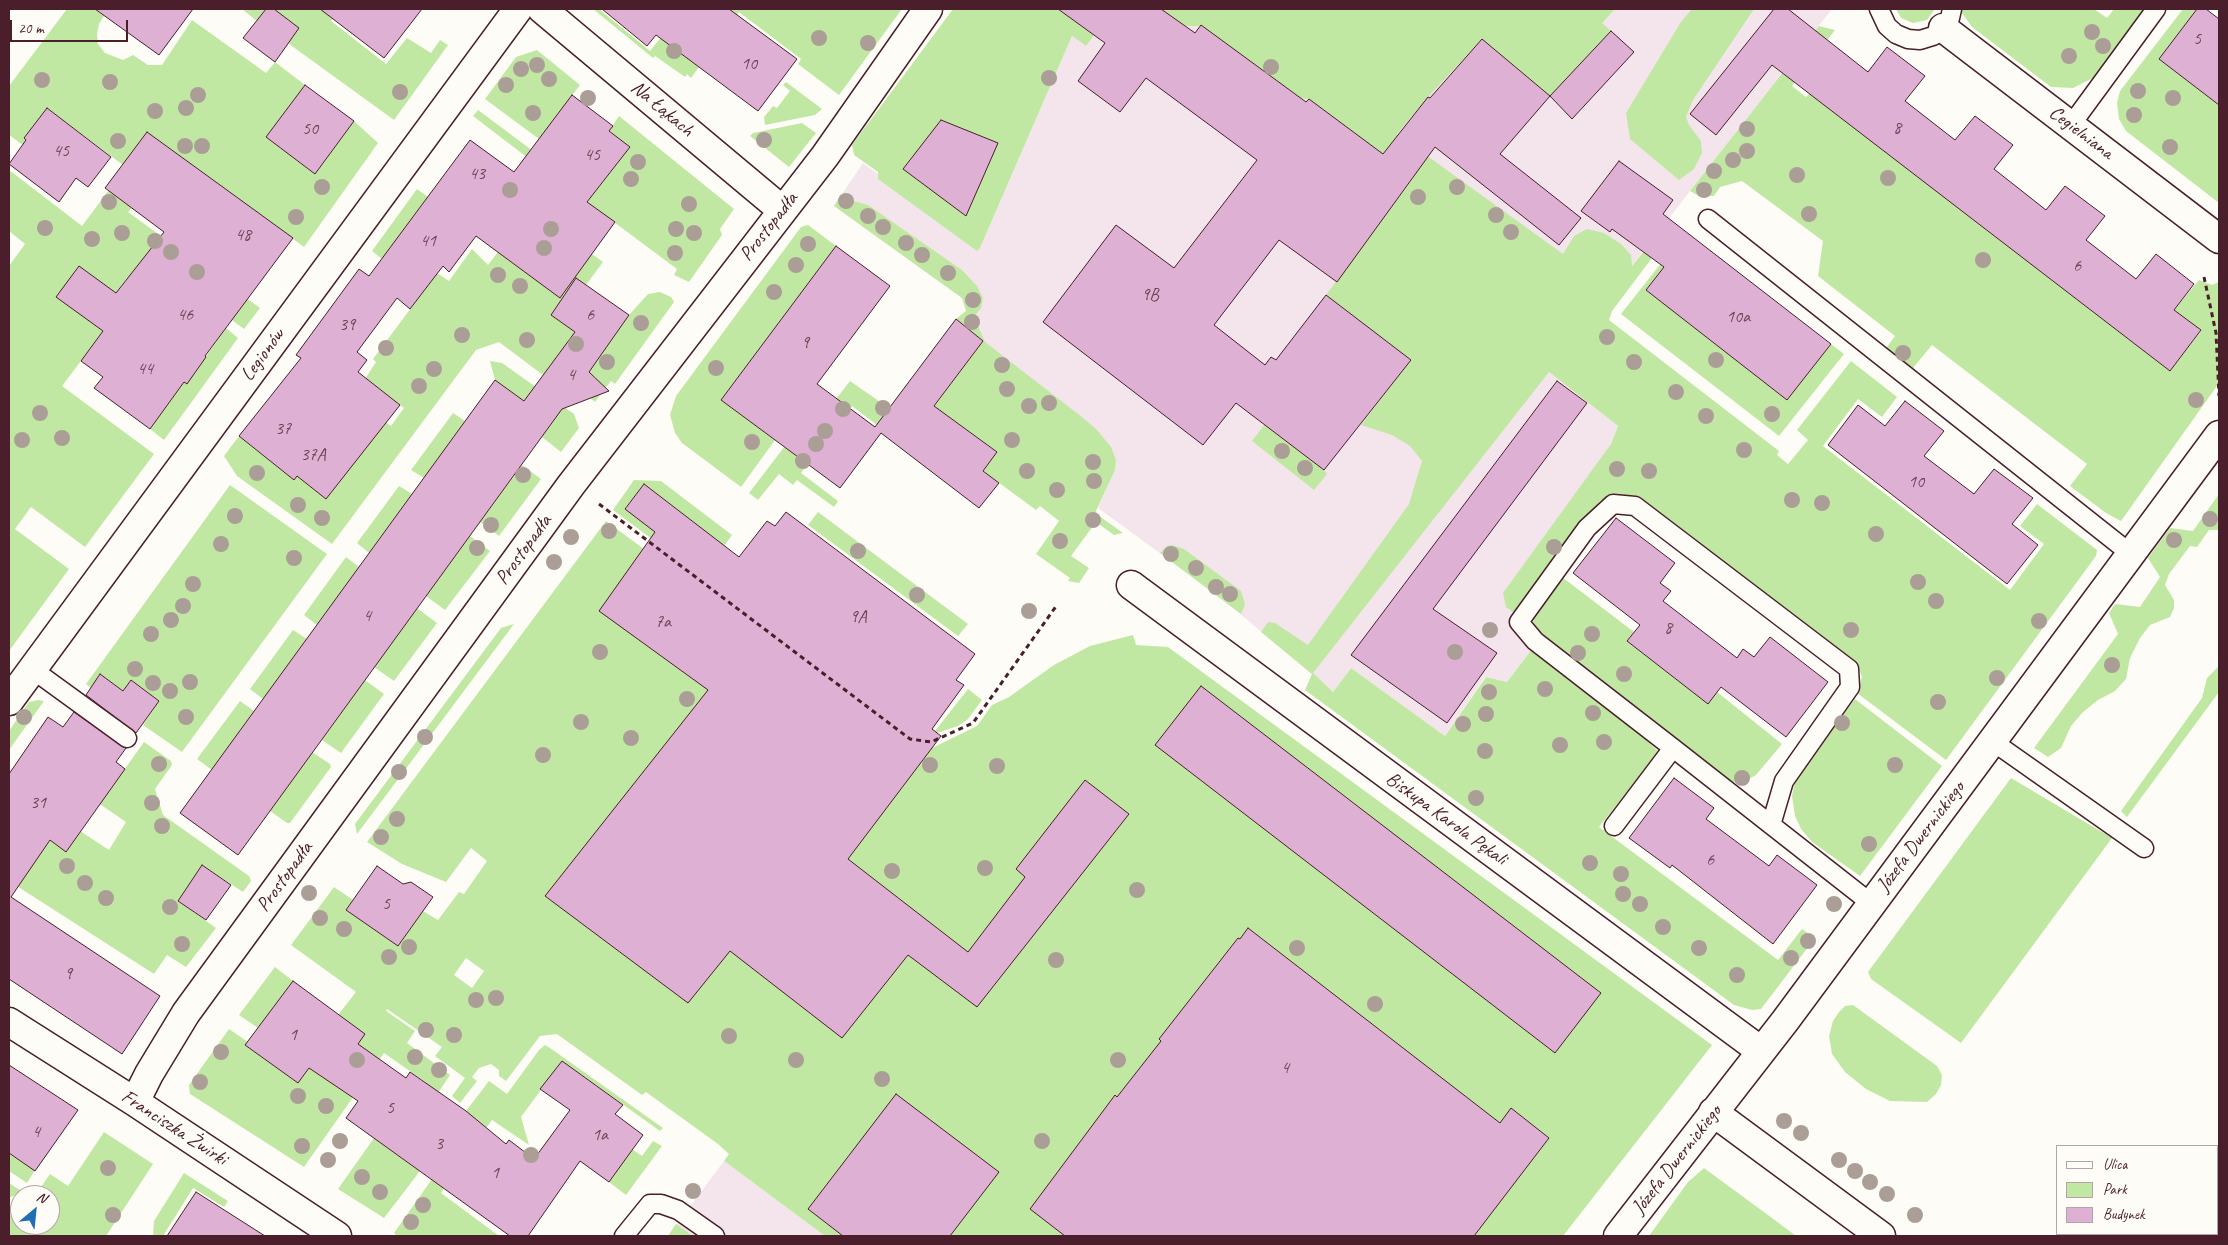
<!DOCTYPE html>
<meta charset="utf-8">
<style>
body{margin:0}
#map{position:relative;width:2228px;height:1245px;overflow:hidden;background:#fdfcf7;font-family:Caveat,sans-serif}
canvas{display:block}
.frame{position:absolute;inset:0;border:10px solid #4a1f2b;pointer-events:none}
.legend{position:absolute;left:2056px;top:1145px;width:162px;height:90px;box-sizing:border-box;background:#fdfcf7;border:1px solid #b5a4a5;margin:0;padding:6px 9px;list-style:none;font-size:15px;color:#4a1f2b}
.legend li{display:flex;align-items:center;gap:10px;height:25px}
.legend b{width:25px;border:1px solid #b5a4a5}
.north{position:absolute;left:10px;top:1185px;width:50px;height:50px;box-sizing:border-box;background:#fdfcf7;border:1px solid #b5a4a5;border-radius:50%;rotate:28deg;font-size:14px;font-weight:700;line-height:20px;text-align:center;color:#4a1f2b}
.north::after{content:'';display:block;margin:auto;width:18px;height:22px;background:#1f6fb2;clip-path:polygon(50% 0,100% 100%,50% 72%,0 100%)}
.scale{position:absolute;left:10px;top:20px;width:118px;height:22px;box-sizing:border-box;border:2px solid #4a1f2b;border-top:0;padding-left:6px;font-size:15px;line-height:18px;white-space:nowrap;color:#4a1f2b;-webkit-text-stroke:4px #fdfcf7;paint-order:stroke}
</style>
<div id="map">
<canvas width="2228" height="1245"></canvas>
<div class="frame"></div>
<ul class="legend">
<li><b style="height:6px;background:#fdfcf7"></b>Ulica</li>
<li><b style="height:14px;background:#c1e8a3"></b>Park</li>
<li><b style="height:14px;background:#deb0d3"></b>Budynek</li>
</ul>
<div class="north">N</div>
<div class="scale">20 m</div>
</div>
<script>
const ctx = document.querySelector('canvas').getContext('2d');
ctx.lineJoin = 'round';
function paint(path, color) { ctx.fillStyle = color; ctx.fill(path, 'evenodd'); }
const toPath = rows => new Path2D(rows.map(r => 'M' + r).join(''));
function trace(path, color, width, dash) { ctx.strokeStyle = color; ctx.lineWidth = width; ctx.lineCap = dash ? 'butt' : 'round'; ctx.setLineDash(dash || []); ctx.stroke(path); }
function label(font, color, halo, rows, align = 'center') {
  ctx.font = font + ' Caveat,sans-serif'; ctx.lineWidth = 5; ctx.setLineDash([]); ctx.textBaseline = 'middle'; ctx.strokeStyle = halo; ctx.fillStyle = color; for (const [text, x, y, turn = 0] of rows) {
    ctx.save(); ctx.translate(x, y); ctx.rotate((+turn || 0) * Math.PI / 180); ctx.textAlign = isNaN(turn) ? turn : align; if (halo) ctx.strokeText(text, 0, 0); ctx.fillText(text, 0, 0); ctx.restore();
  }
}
paint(toPath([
 [1114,9,1832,9,1549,372,1618,426,1611,444,1516,614,1532,649,1507,682,1485,677,1445,736,1351,668,1333,692,1220,597,1098,508,1110,480,997,369,983,340,956,319,966,311,962,298,834,206,863,163,980,248,1072,36,1086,46],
 [724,1161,825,1236,668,1236]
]), '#f4e5ec');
paint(toPath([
 [67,9,108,9,99,24,97,34,98,44,105,53,123,60,133,55,148,65,162,65,192,20,266,73,275,62,305,85,266,137,315,174,354,121,378,143,304,247,147,132,123,165,47,108,24,138,27,140,23,145,9,135,9,86],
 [242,9,266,9,257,21],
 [274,9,340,9,331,21,386,64,407,38,431,53,440,40,448,45,394,120,285,41,296,26],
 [593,9,599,9,650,51,684,9,902,9,839,95,798,64,801,59,739,12,691,78,687,74,685,77,655,56,653,58],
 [953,9,1114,9,1086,46,1072,36,980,248,977,251,878,179,878,172,854,155,852,145],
 [1161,9,1615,9,1602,23,1611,31,1550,97,1482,39,1428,97,1397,134,1563,254,1574,236,1587,229,1604,233,1621,244,1631,255,1632,266,1644,251,1652,258,1612,311,1609,320,1779,451,1777,455,1788,464,1808,440,1797,430,1851,361,1897,397,1882,417,1858,399,1823,446,2010,590,2044,544,2020,526,2037,504,2097,550,2096,556,1946,760,1857,693,1862,677,1857,664,1634,495,1610,495,1600,501,1516,614,1506,607,1503,593,1611,444,1618,426,1549,372,1313,673,1333,692,1351,668,1445,736,1486,677,1507,682,1532,649,1625,720,1659,752,1599,827,1778,960,1802,929,1815,938,1761,1009,1752,1010,1734,1005,1305,690,1312,674,1261,632,1268,622,1275,623,1308,645,1409,504,1422,461,1410,446,1392,435,1361,425,1410,360,1326,295,1414,177,1309,99,1300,98,1201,26,1185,26],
 [1692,9,1754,9,1693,100,1686,117,1689,125,1701,141,1702,153,1694,169,1679,180,1630,139,1626,113,1681,22],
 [1896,9,1935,9,1927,20,1913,23,1901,18],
 [1961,9,2094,9,2107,18,2114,9,2148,9,2105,66,2093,78,2073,88,2051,87,1972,27,1962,13],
 [2183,9,2197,9,2159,59,2219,105,2219,203,2126,131,2119,119,2117,103,2120,91],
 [1819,26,1835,30,1792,86,1806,97,1810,93,2170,371,2201,331,2174,310,2199,280,2212,285,2219,282,2219,383,2121,521,2106,513,2070,486,2087,464,1932,345,1908,374,1882,354,1895,336,1818,276,1823,241,1742,181,1720,187,1714,196,1699,196,1690,191],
 [537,50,580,85,539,139,485,99,516,57],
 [786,82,822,109,815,115,765,125,764,117,773,106,777,108,790,91,783,85],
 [478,110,564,174,558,181,473,116],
 [619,116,734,209,720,229,722,235,689,282,674,275,677,269,587,202,630,147,609,131],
 [802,123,816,133,789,167,750,136,753,133],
 [126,167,132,208,128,212,260,308,244,329,168,273,141,288,127,278,118,290,149,315,99,337,62,386,154,454,85,547,31,507,15,529,69,569,9,651,9,266,25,244,9,231,9,170,82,226],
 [417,189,428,197,382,259,372,251],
 [840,197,868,205,962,270,977,286,983,298,981,308,974,317,985,342,1082,417,1097,430,1111,447,1116,460,1115,470,1095,513,1123,533,1114,535,1096,522,1071,556,1089,568,1079,583,1068,581,1070,578,1036,554,1059,521,1040,506,1036,510,983,471,997,452,949,417,919,457,852,406,801,473,838,501,834,507,797,480,793,485,779,474,758,500,749,493,798,429,808,435,850,381,889,408,887,411,915,432,983,341,956,319,966,311,962,298,834,206],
 [808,225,836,246,721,400,775,440,741,487,682,443,675,433,670,415,676,396,801,227],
 [563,233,603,262,586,285,576,279,551,315,603,352,629,315,648,294,660,292,671,297,674,302,615,384,611,381,595,402,590,398,600,385,595,380,596,378,561,351,543,375,499,342,476,350,332,544,237,476,224,456,239,436,294,480,297,476,326,499,366,408,391,426,404,408,365,379,376,362,373,359,437,273,449,281,472,249,488,265,498,252,533,278],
 [1677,243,1681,245,1646,290,1787,399,1831,344,1844,354,1779,436,1621,314],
 [226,328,238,338,164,440,150,429,184,382,187,383],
 [490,361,502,363,574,414,579,428,561,452,542,437,552,422,495,380],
 [453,413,465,421,424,478,411,470],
 [1265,424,1324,470,1327,474,1314,490,1252,441],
 [522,465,541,479,499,536,480,522],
 [634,480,661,481,732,535,724,546,644,484,625,508,689,557,703,577,613,510],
 [230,485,327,554,182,752,143,725,159,701,131,680,123,691,100,674,91,688,86,684],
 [399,486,412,494,369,553,357,543],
 [2219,494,2219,530,2209,530,2197,547,2190,546,2169,574,2165,585,2174,600,2174,608,2170,617,2150,625,2140,638,2130,658,2126,679,2115,691,2098,700,2083,712,2071,726,2061,748,2048,757,2034,748,2118,634,2109,613,2115,604,2140,607,2160,577,2148,558,2170,528,2193,531],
 [818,512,968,624,958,636,808,525],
 [606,521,898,737,932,748,977,726,992,705,1009,697,1054,665,1090,646,1133,635,1136,645,1168,647,1712,1045,1563,1236,825,1236,724,1161,729,1154,718,1144,646,1092,642,1095,557,1034,540,1036,506,1081,499,1076,499,1070,491,1064,479,1068,472,1077,477,1081,460,1103,452,1096,465,1078,435,1056,442,1047,387,1009,386,1011,415,1031,407,1043,450,1075,434,1099,424,1081,384,1053,304,1167,190,1094,189,1085,229,1029,248,1042,245,1045,298,1083,345,1020,338,1015,356,992,291,945,334,887,353,900,346,910,398,946,423,911,438,920,459,892,464,894,487,861,471,848,446,882,402,864,367,842],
 [466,958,484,971,472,988,454,975],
 [470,536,490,551,445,610,426,596],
 [1172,545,1184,549,1241,591,1245,604,1241,614,1160,553,1167,546],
 [346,557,359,567,317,625,304,615],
 [1562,577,1634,632,1627,641,1708,703,1717,692,1782,744,1756,775,1740,784,1729,781,1537,633,1533,625,1534,615],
 [737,584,935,731,968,689,982,700,968,719,958,726,928,736],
 [417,608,437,623,394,681,374,667],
 [514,624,390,790,357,834,355,824,501,628],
 [293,630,307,639,263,699,250,689],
 [2219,666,2219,692,2127,817,2121,811,2202,698,2207,678],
 [365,680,384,694,341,753,322,740],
 [1855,699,1942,766,1860,876,1812,842,1801,829,1795,816,1792,796,1795,782,1802,769],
 [38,700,44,701,9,750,9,731,29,702],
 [240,701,254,711,212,770,197,759],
 [144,742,171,761,172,765,155,789,163,815,249,876,251,881,243,892,202,865,178,901,216,928,186,967,167,955,154,974,9,881,32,849,40,854,50,840,66,851,80,831,109,850,126,822,78,789,104,798],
 [312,752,330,764,331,767,290,823,287,823,270,811],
 [2011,778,2112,838,1961,1043,1871,979,1868,972],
 [275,967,293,981,258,1028,239,1015],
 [1853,1005,1937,1066,1942,1075,1941,1085,1936,1094,1927,1102,1890,1101,1866,1089,1845,1072,1832,1054,1829,1036,1833,1021,1839,1012,1845,1006],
 [545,1045,550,1048,663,1128,660,1131,562,1061,521,1117,529,1145,492,1120,481,1135,466,1111,489,1081,507,1094,539,1050],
 [104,1132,153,1164,106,1236,9,1236,9,1206,20,1201,20,1225,50,1225,50,1195,33,1195,37,1193,50,1174,68,1186],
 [374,1138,420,1171,384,1218,338,1189],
 [653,1141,662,1146,626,1195,609,1182,632,1149,642,1156],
 [9,1153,35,1170,27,1183,9,1171],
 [1704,1168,1772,1218,1796,1236,1649,1236,1688,1182],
 [184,1173,228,1201,224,1207,193,1188,163,1236,153,1236,154,1221],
 [432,1179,444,1188,441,1193,499,1236,397,1236,394,1233],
 [9,1183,23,1192,9,1198],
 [676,1224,693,1236,668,1236],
 [2137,1234,2193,1234,2196,1236,2137,1236]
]), '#c1e8a3');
const building = toPath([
 [95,9,193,9,159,55,95,9],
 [266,9,274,9,299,28,275,62,243,38,266,9],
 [320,9,422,9,384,58,320,9],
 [602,9,729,9,797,59,758,111,656,35,647,46,602,9],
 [1058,9,1161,9,1195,33,1201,25,1306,102,1309,99,1383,154,1428,97,1430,98,1482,39,1550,96,1500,154,1581,218,1559,245,1435,147,1337,282,1279,240,1214,325,1265,365,1271,357,1276,360,1326,295,1411,360,1324,470,1236,403,1203,445,1043,322,1116,225,1174,268,1257,160,1146,78,1120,112,1078,81,1105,43,1058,9],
 [1774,9,1788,9,1868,72,1887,47,1925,76,1905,101,1955,140,1975,116,2013,145,1994,169,2046,210,2065,186,2105,216,2086,240,2136,279,2156,254,2194,284,2174,310,2201,330,2170,371,1772,65,1716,135,1690,114,1774,9],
 [2197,9,2206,9,2219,19,2219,105,2159,59,2197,9],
 [1611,31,1634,52,1572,119,1550,96,1611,31],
 [305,85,354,121,315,174,266,137,305,85],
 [572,95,613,126,609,131,630,147,587,202,615,222,560,298,476,236,449,272,443,266,410,309,397,298,357,352,367,360,358,372,400,405,326,499,297,476,294,480,239,436,301,358,296,355,359,269,369,276,470,140,514,172,572,95],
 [47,108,111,157,88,187,76,178,59,202,9,164,26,140,24,138,47,108],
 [941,120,998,143,966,216,903,169,941,120],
 [147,132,293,238,205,356,206,357,187,384,184,382,150,429,94,388,103,377,81,361,103,331,56,297,79,266,116,293,164,232,105,188,147,132],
 [1619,161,1673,200,1663,214,1831,344,1787,400,1646,290,1664,267,1612,229,1610,232,1581,211,1619,161],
 [836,246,890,286,817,384,875,427,956,319,983,341,934,406,997,452,983,471,999,483,979,508,881,433,840,488,721,400,836,246],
 [576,278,629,315,589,372,609,391,562,409,238,855,180,813,495,380,524,401,575,332,551,315,576,278],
 [1557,381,1587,403,1433,609,1497,653,1447,723,1351,655,1557,381],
 [1905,401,1944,431,1924,456,1974,494,1994,469,2033,498,2012,524,2038,545,2007,584,1828,445,1858,405,1885,426,1905,401],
 [644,484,739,557,767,521,775,526,786,512,975,654,956,680,964,685,932,729,941,736,848,859,968,952,1025,877,1016,869,1085,780,1129,814,977,1007,908,955,842,1038,730,951,688,1003,545,896,708,690,599,611,655,532,625,509,644,484],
 [1616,518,1675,563,1660,583,1671,591,1663,601,1737,658,1743,649,1754,657,1770,637,1828,682,1786,737,1721,687,1708,704,1627,641,1640,625,1573,573,1616,518],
 [100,674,123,691,131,680,159,701,136,733,86,695,100,674],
 [1201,686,1601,993,1555,1053,1155,745,1201,686],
 [74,712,126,748,116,762,125,769,66,852,50,840,11,897,160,996,122,1054,9,979,9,774,48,717,63,727,74,712],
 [1674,778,1714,808,1706,819,1769,866,1777,855,1817,885,1773,944,1672,865,1670,868,1629,838,1674,778],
 [202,865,231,885,206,920,178,901,202,865],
 [377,866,403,884,411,882,433,897,398,946,346,910,377,866],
 [1248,928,1500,1123,1511,1108,1549,1138,1474,1236,1065,1236,1030,1209,1115,1095,1117,1097,1161,1041,1159,1039,1238,938,1240,939,1248,928],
 [293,981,365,1034,358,1044,406,1078,410,1072,466,1111,506,1144,509,1140,534,1159,570,1110,540,1089,562,1061,623,1105,615,1114,643,1135,609,1182,580,1161,528,1236,510,1236,346,1118,358,1101,309,1068,298,1083,245,1045,293,981],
 [9,1065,78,1110,35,1171,9,1153,9,1065],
 [896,1094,999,1172,950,1236,843,1236,808,1209,896,1094],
 [196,1192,265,1236,167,1236,196,1192]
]);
paint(building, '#deb0d3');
trace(building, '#4a1f2b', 1);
const lane = toPath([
 [1879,9,1887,26,1896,34,1908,39,1920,40,1933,36,1943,28,1950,18,1952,9],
 [2071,125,2156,9],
 [1708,219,2131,554],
 [32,669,127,738],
 [1992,741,2144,848],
 [1771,825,1784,781,1850,687,1849,669,1635,506,1613,504,1587,528,1519,622,1535,641,1673,748,1872,904],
 [1614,826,1673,748],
 [624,1236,650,1204,661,1204,678,1210,715,1236],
 [2119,1236,2119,1234]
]);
const street = toPath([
 [542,9,782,210],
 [1943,28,2219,239],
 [1131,585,1761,1051],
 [9,701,518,9],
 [9,1022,135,1102,337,1236],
 [135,1102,149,1074,186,1013,571,485,825,156,928,9],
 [1713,1112,1881,1236],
 [1618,1236,1785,1021,2219,435]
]);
trace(lane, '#4a1f2b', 21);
trace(street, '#4a1f2b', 31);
trace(toPath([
 [2204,277,2216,333,2219,396],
 [599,504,910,739,931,742,973,723,1057,605]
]), '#4a1f2b', 3, [5, 4]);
trace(lane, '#fdfcf7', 18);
trace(street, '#fdfcf7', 28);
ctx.fillStyle = '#ab9e97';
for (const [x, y] of [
 [2092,32],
 [819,38],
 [868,43],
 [2103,46],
 [674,51],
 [2069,56],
 [537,65],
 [1271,67],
 [521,69],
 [1049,78],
 [549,79],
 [42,80],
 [110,82],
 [506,85],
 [2138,91],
 [400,92],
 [198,95],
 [588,98],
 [2173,98],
 [186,108],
 [155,111],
 [533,113],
 [2134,115],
 [1747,129],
 [764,140],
 [118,141],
 [185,146],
 [202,146],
 [2170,147],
 [1747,151],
 [1733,160],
 [638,162],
 [1714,171],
 [1797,175],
 [1888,178],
 [631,179],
 [322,187],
 [1457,187],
 [510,190],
 [1704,190],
 [1418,197],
 [846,201],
 [109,202],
 [689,204],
 [1809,214],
 [1496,215],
 [868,216],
 [296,217],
 [883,227],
 [45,228],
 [551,229],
 [676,229],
 [1511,232],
 [122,233],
 [694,233],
 [92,239],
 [155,241],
 [906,243],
 [808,244],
 [544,248],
 [171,252],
 [675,253],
 [922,255],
 [1983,260],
 [796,265],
 [197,272],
 [948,273],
 [498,275],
 [520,286],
 [774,292],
 [973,300],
 [972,322],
 [641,323],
 [462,335],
 [1607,337],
 [527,340],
 [576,344],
 [386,348],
 [1903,353],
 [1716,360],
 [607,362],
 [1634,362],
 [1002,365],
 [716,368],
 [434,369],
 [419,386],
 [1007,389],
 [1676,392],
 [2196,400],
 [1049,403],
 [1029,406],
 [883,408],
 [843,409],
 [40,413],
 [1772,414],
 [1706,416],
 [825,431],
 [62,438],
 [22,440],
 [1012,440],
 [752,442],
 [816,444],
 [1744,450],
 [1282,451],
 [803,461],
 [1093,462],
 [1305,468],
 [1617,469],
 [1027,471],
 [1649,471],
 [257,473],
 [523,475],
 [1094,481],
 [1057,490],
 [1792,500],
 [1822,503],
 [298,505],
 [235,516],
 [322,518],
 [2210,519],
 [1093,520],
 [491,525],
 [609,531],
 [1876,534],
 [571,537],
 [2174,540],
 [1060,541],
 [221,544],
 [1554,547],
 [477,548],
 [858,551],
 [1171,554],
 [294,558],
 [554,562],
 [1196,568],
 [1918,582],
 [193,584],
 [1216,587],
 [1230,594],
 [917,595],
 [1936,601],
 [183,606],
 [1029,611],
 [171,620],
 [2039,621],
 [1490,630],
 [1851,630],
 [151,634],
 [1592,634],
 [600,652],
 [1455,652],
 [1578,653],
 [2112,665],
 [135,669],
 [1624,674],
 [1997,678],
 [190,682],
 [153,683],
 [1545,689],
 [170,691],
 [1489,692],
 [687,699],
 [1938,702],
 [1593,713],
 [1486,714],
 [24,717],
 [186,717],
 [581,722],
 [1842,723],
 [1463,724],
 [425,737],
 [631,738],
 [1604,742],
 [1560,745],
 [1485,751],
 [543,755],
 [159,764],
 [930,765],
 [1895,765],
 [997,766],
 [399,772],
 [1742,778],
 [1476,798],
 [152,803],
 [397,819],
 [162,826],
 [381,837],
 [1869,844],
 [1590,863],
 [67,866],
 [985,868],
 [892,871],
 [1621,874],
 [85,883],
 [1137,890],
 [309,893],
 [1623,894],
 [106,898],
 [1640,904],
 [1834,904],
 [170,907],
 [320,918],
 [1663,927],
 [344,929],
 [1808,941],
 [182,944],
 [409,947],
 [1297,948],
 [1699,948],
 [389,957],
 [1791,958],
 [1056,960],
 [1737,975],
 [496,998],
 [476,1000],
 [1375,1004],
 [426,1030],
 [454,1035],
 [729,1036],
 [221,1052],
 [415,1057],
 [357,1060],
 [796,1060],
 [1118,1060],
 [439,1070],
 [882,1079],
 [200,1082],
 [298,1096],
 [326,1106],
 [1784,1121],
 [1801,1133],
 [340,1141],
 [1042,1141],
 [302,1146],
 [531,1155],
 [328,1160],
 [1839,1160],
 [108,1168],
 [1855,1171],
 [362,1177],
 [1870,1182],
 [693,1191],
 [380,1192],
 [1887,1194],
 [423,1205],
 [113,1215],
 [1915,1215],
 [411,1222]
]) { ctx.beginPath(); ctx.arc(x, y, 8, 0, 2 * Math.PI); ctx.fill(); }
label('18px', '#6f4355', null, [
 ["5",2197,39],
 ["10",749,64],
 ["8",1897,128],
 ["50",310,129],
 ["45",61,151],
 ["45",592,155],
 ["43",477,174],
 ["48",243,235],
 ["41",428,241],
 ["6",2077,266],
 ["9B",1150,295],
 ["46",185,315],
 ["6",590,315],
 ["10a",1738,317],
 ["39",347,325],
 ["9",805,343],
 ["44",145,369],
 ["4",571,375],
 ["37",283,429],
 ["37A",313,455],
 ["10",1916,482],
 ["4",367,616],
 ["9A",858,617],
 ["7a",663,622],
 ["8",1668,628],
 ["31",38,803],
 ["6",1710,860],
 ["5",386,904],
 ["9",68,974],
 ["1",293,1035],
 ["4",1285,1068],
 ["5",390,1108],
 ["4",36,1132],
 ["1a",600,1135],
 ["3",439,1144],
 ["1",495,1173]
]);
label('20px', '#4a1f2b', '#fdfcf7', [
 ["Na Łąkach",662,109,40],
 ["Cegielniana",2081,133,37],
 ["Prostopadła",769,227,-52],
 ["Legionów",263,355,-54],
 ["Prostopadła",524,550,-54],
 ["Biskupa Karola Pękali",1446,819,36],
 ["Józefa Dwernickiego",1921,837,-53],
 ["Prostopadła",285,877,-54],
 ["Franciszka Żwirki",174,1128,33],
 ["Józefa Dwernickiego",1677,1160,-52]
]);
</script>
